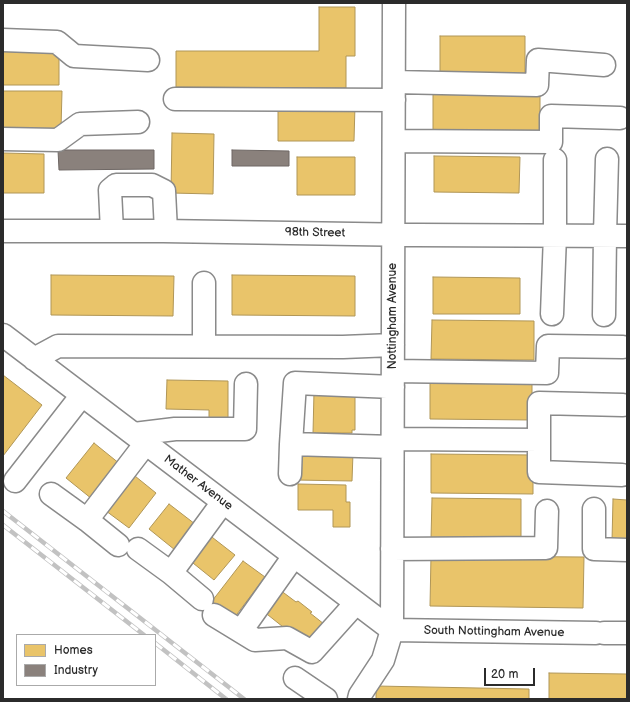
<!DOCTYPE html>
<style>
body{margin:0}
#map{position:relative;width:630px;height:702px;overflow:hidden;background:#fff;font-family:"Balsamiq Sans",sans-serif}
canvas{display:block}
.frame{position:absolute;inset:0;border:4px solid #2b2b2b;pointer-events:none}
.legend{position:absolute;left:16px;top:634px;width:140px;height:52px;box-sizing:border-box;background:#fff;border:1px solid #aaa;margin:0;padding:5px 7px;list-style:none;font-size:12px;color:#2b2b2b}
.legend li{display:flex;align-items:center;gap:8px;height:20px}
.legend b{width:20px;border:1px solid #aaa}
.scale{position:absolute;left:484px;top:668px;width:51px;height:18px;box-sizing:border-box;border:2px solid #2b2b2b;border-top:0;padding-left:5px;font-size:12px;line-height:14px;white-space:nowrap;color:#2b2b2b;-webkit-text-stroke:3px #fff;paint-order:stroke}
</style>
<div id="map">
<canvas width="630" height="702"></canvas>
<div class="frame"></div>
<ul class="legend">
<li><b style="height:11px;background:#e9c46a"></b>Homes</li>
<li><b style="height:11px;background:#8a817c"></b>Industry</li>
</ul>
<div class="scale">20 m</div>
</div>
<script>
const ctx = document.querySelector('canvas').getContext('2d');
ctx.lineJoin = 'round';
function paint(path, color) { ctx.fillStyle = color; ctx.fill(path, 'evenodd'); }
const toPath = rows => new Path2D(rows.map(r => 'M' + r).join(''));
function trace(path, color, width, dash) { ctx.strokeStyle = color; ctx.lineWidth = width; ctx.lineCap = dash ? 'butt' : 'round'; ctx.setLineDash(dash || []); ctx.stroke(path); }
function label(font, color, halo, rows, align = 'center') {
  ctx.font = font + ' "Balsamiq Sans",sans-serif'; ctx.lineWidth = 4; ctx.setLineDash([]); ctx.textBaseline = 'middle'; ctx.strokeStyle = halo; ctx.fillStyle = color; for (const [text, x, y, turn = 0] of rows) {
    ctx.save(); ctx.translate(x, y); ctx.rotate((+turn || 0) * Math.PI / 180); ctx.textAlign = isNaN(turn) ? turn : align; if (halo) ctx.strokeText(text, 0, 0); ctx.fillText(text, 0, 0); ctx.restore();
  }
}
const homes = toPath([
 [319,7,355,7,355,56,346,56,346,88,176,87,176,51,319,51,319,7],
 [440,36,525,36,525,78,440,77,440,36],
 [3,49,59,50,59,85,3,85,3,49],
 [3,91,62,91,61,129,3,129,3,91],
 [433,93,540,93,540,133,433,133,433,93],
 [278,104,355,105,354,141,278,141,278,104],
 [172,133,214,134,213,194,171,193,172,133],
 [3,153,44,154,44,193,3,193,3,153],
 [434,156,520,157,519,193,434,192,434,156],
 [297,157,355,157,355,195,297,195,297,157],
 [51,275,174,276,173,316,51,315,51,275],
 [232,275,355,276,355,316,232,315,232,275],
 [433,277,520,278,520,314,433,314,433,277],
 [432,320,534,321,534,360,431,359,432,320],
 [3,375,42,405,3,456,3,375],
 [167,380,228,381,228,419,209,419,209,410,166,409,167,380],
 [430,380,532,381,532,420,430,419,430,380],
 [314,392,355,396,355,430,352,430,352,433,313,433,314,392],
 [94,443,120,464,92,499,66,478,94,443],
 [297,453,353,453,352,481,296,480,297,453],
 [431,454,533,455,533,494,431,493,431,454],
 [130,472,156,493,129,528,102,508,130,472],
 [298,484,346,485,346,502,350,502,350,527,333,527,333,510,298,510,298,484],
 [432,498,521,499,521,540,431,539,432,498],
 [613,499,627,500,627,541,612,541,613,499],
 [169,504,195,524,175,550,149,529,169,504],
 [208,534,235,555,214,580,188,559,208,534],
 [431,556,584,557,583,608,430,606,431,556],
 [243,561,265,577,231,622,209,605,243,561],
 [280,590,296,602,298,601,312,612,310,613,324,624,307,646,263,611,280,590],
 [549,673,627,674,627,699,549,699,549,673],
 [376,686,529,689,529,699,376,699,376,686]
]);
paint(homes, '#e9c46a');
trace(homes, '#b09657', 1);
const industry = toPath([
 [58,150,154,150,154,169,59,170,58,150],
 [232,150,289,151,289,166,232,166,232,150]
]);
paint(industry, '#8a817c');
trace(industry, '#6e6764', 1);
const minor = toPath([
 [3,40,57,42,74,56,148,60],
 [394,82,537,85,538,60,604,65],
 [175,99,394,100],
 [3,139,58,140,80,124,138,122],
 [394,141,551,142,551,116,620,118],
 [3,231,163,231,417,235,627,236],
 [112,231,110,190,116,185,152,185,164,191,166,231],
 [552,314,555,235,555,160],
 [604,315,605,235,607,159],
 [3,335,392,630],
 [204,346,204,283],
 [34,359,58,346,343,347,393,345],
 [393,371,547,373,548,346,623,347],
 [134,434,175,429,245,429,246,384],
 [393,439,539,440,539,403,623,405],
 [539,440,539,472,622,475],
 [291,444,295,383,393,387],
 [290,474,291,444,393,447],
 [15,481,82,395],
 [51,494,87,520],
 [594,509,594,549,627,550],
 [118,545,87,520,146,443],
 [138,549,171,573],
 [392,549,546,548,547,511],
 [202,599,171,573,223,502],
 [214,615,255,640,287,638,312,652,356,603],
 [392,630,596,633],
 [241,631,294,556],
 [604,633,627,633],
 [295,678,326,699],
 [359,699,360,695,383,660,392,630,394,3]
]);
trace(minor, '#8a8a8a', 25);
trace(minor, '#fff', 22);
const rail = toPath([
 [3,511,244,699],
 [3,525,144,635],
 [155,643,226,699]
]);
trace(rail, '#c2c2c2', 4.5);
trace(rail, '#fff', 3, [9]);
label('12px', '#2b2b2b', '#fff', [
 ["98th Street",315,233,1],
 ["Nottingham Avenue",393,316,-90],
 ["Mather Avenue",198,483,37],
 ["South Nottingham Avenue",494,632,1]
]);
</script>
